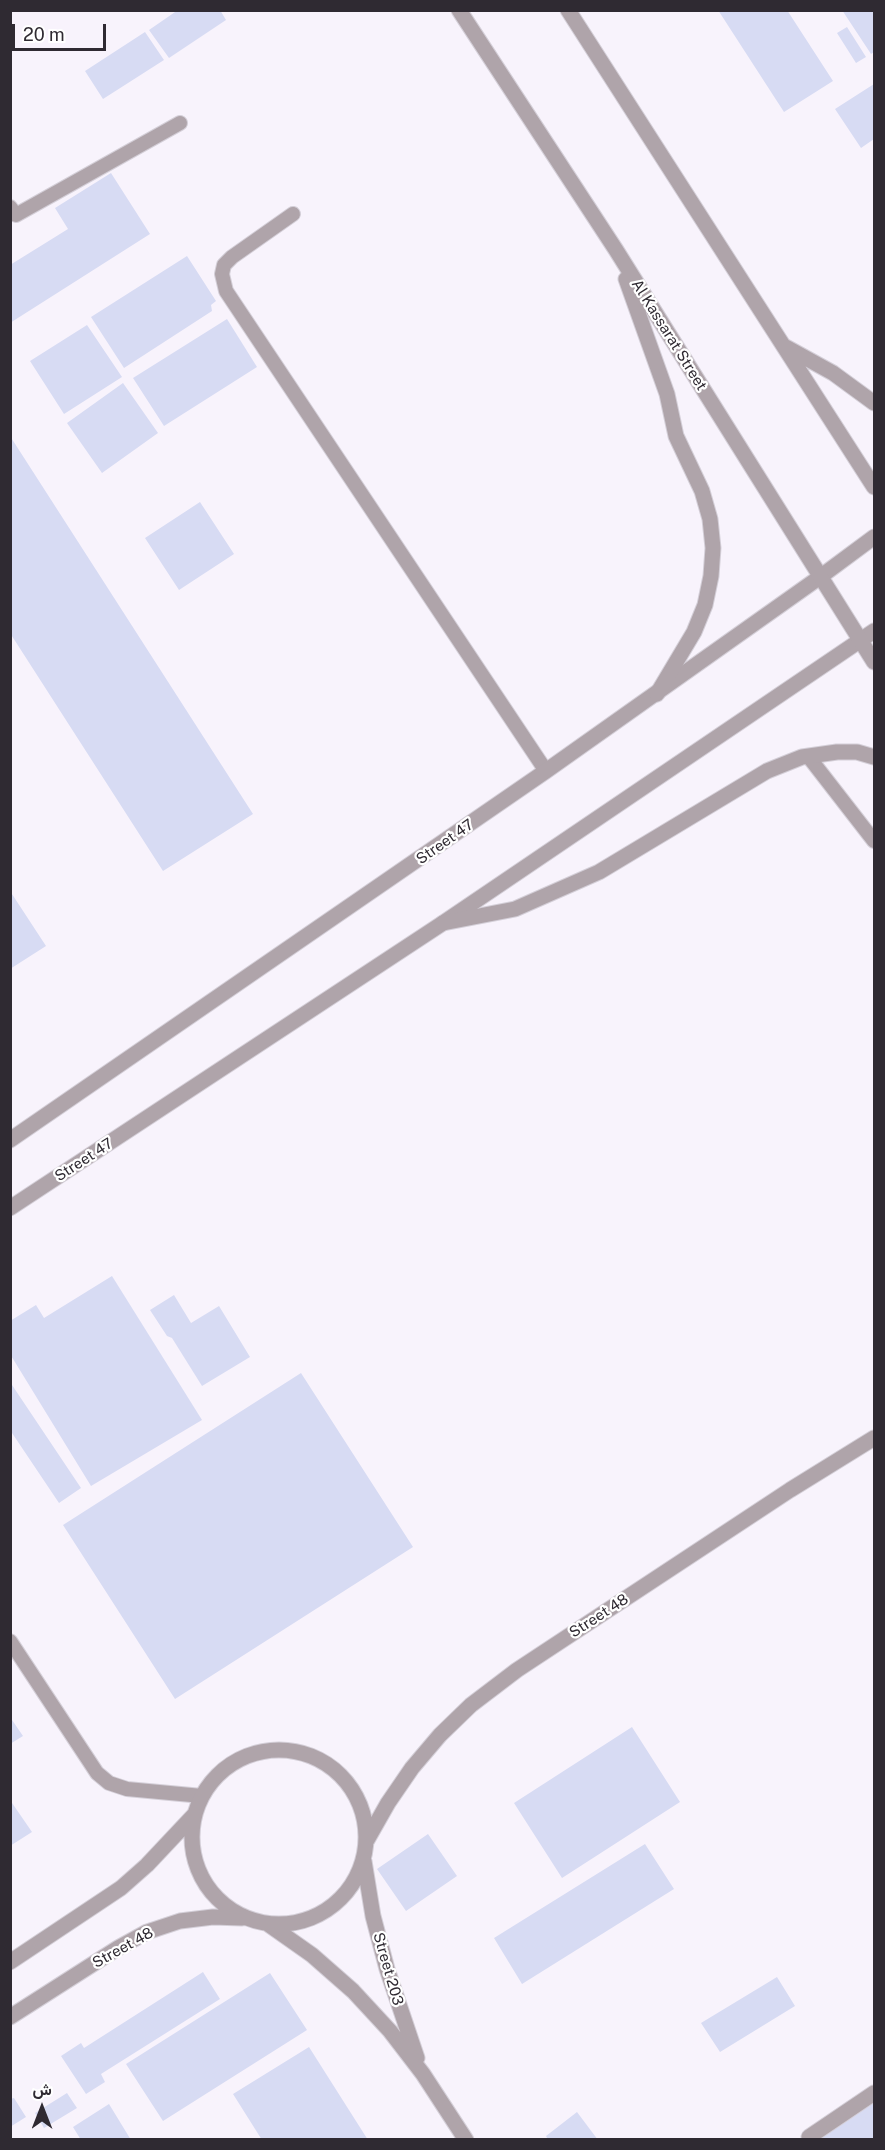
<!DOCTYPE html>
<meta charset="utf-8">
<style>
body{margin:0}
#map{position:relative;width:885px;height:2150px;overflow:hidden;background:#f8f3fc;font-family:"Public Sans",Vazirmatn,sans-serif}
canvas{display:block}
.frame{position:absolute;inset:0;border:12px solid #2f2a32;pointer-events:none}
.north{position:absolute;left:12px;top:2078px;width:60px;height:60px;-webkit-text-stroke:4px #fff;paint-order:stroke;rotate:0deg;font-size:16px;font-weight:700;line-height:24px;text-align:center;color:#2f2a32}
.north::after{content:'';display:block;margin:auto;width:21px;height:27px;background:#2f2a32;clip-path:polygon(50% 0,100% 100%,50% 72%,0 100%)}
.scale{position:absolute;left:12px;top:24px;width:94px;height:27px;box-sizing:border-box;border:3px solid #2f2a32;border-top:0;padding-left:8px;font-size:18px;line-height:21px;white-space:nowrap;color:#2f2a32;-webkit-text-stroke:4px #fff;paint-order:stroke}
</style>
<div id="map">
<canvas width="885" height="2150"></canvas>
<div class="frame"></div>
<div class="north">ش</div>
<div class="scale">20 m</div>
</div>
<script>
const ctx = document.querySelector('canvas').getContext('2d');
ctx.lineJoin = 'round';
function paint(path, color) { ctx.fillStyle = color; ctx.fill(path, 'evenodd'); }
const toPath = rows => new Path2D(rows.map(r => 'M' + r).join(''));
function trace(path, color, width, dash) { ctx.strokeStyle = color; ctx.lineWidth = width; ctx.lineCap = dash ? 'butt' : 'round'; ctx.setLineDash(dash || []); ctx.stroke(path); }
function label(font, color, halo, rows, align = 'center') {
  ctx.font = font + ' "Public Sans",sans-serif'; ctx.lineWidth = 4.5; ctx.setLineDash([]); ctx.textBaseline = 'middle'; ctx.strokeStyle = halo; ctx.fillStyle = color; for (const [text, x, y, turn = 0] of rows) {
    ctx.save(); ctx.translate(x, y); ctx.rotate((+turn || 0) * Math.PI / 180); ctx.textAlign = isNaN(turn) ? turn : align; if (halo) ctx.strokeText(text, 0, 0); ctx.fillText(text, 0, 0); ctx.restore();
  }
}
paint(toPath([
 [178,10,220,10,226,20,169,58,149,30],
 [718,10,787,10,833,81,784,112],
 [842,10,872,10,874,14,874,52,871,54],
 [847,27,866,57,856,63,837,33],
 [145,32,164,60,103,99,85,71],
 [874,84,874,139,861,148,835,109],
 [111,173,150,234,10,323,10,265,68,229,55,208],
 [187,256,216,301,211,305,212,311,124,368,91,317],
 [227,319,257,367,164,426,133,378],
 [87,325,122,377,64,414,30,361],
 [123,383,158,433,102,473,67,423],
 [10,436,253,814,163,871,10,633],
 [200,502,234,554,179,590,145,538],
 [10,891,46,946,10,969],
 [112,1276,202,1420,91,1486,10,1354,10,1321,36,1305,44,1318],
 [174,1295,191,1323,219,1306,250,1357,202,1386,172,1338,167,1336,150,1310],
 [301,1373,413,1547,175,1699,63,1525],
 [10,1382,81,1488,59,1503,10,1430],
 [10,1717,23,1736,10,1744],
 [632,1727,680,1802,562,1878,514,1803],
 [10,1800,32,1832,10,1846],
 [428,1834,457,1876,406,1911,377,1869],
 [645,1844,674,1889,522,1984,494,1938],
 [203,1972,220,1999,101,2074,105,2082,86,2094,61,2056,81,2043,84,2048],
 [270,1973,307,2030,163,2121,126,2064],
 [777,1977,795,2006,720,2052,701,2023],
 [309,2047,368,2140,262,2140,233,2094],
 [67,2093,77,2108,44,2128,35,2113],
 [874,2097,874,2140,810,2140],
 [14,2098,26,2117,10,2127,10,2099],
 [109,2104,131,2140,81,2140,73,2127],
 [577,2112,598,2140,548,2140,546,2136]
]), '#d7dbf3');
const service = toPath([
 [10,207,16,215,180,123],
 [293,214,232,257,224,265,222,274,226,291,546,771],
 [808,756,874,841],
 [10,1641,97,1773,109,1783,127,1789,202,1796]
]);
const minor = toPath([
 [10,1140,546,771,820,577,874,537],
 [10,1208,443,923,874,631],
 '192 1837a87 87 0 1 1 174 0a87 87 0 1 1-174 0Z',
 [367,1840,388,1803,412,1768,440,1735,471,1705,517,1670,790,1490,874,1438],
 [364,1861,373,1916,387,1969,417,2058],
 [268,1924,312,1955,353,1991,390,2031,423,2074,466,2140],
 [10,1962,121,1888,147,1865,195,1814],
 [10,2017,118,1948,147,1932,180,1921,213,1917,242,1918],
 [809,2137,874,2093]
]);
const tertiary = toPath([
 [459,10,616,250,874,662],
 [568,10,874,487],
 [626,279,667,394,676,436,702,491,710,519,713,548,711,576,705,605,694,632,657,694],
 [784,346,833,373,874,403],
 [443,923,515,909,599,872,767,771,802,757,837,752,857,752,874,757]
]);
trace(service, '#d4cfd8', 16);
trace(minor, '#d4cfd8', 17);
trace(tertiary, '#d4cfd8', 17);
trace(service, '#afa4aa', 14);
trace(minor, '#afa4aa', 15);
trace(tertiary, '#afa4aa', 15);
label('15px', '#2f2a32', '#fff', [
 ["Al Kassarat Street",669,335,58],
 ["Street 47",445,842,-35],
 ["Street 47",84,1160,-33],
 ["Street 48",599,1616,-33],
 ["Street 48",123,1948,-29],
 ["Street 203",388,1969,74]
]);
</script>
